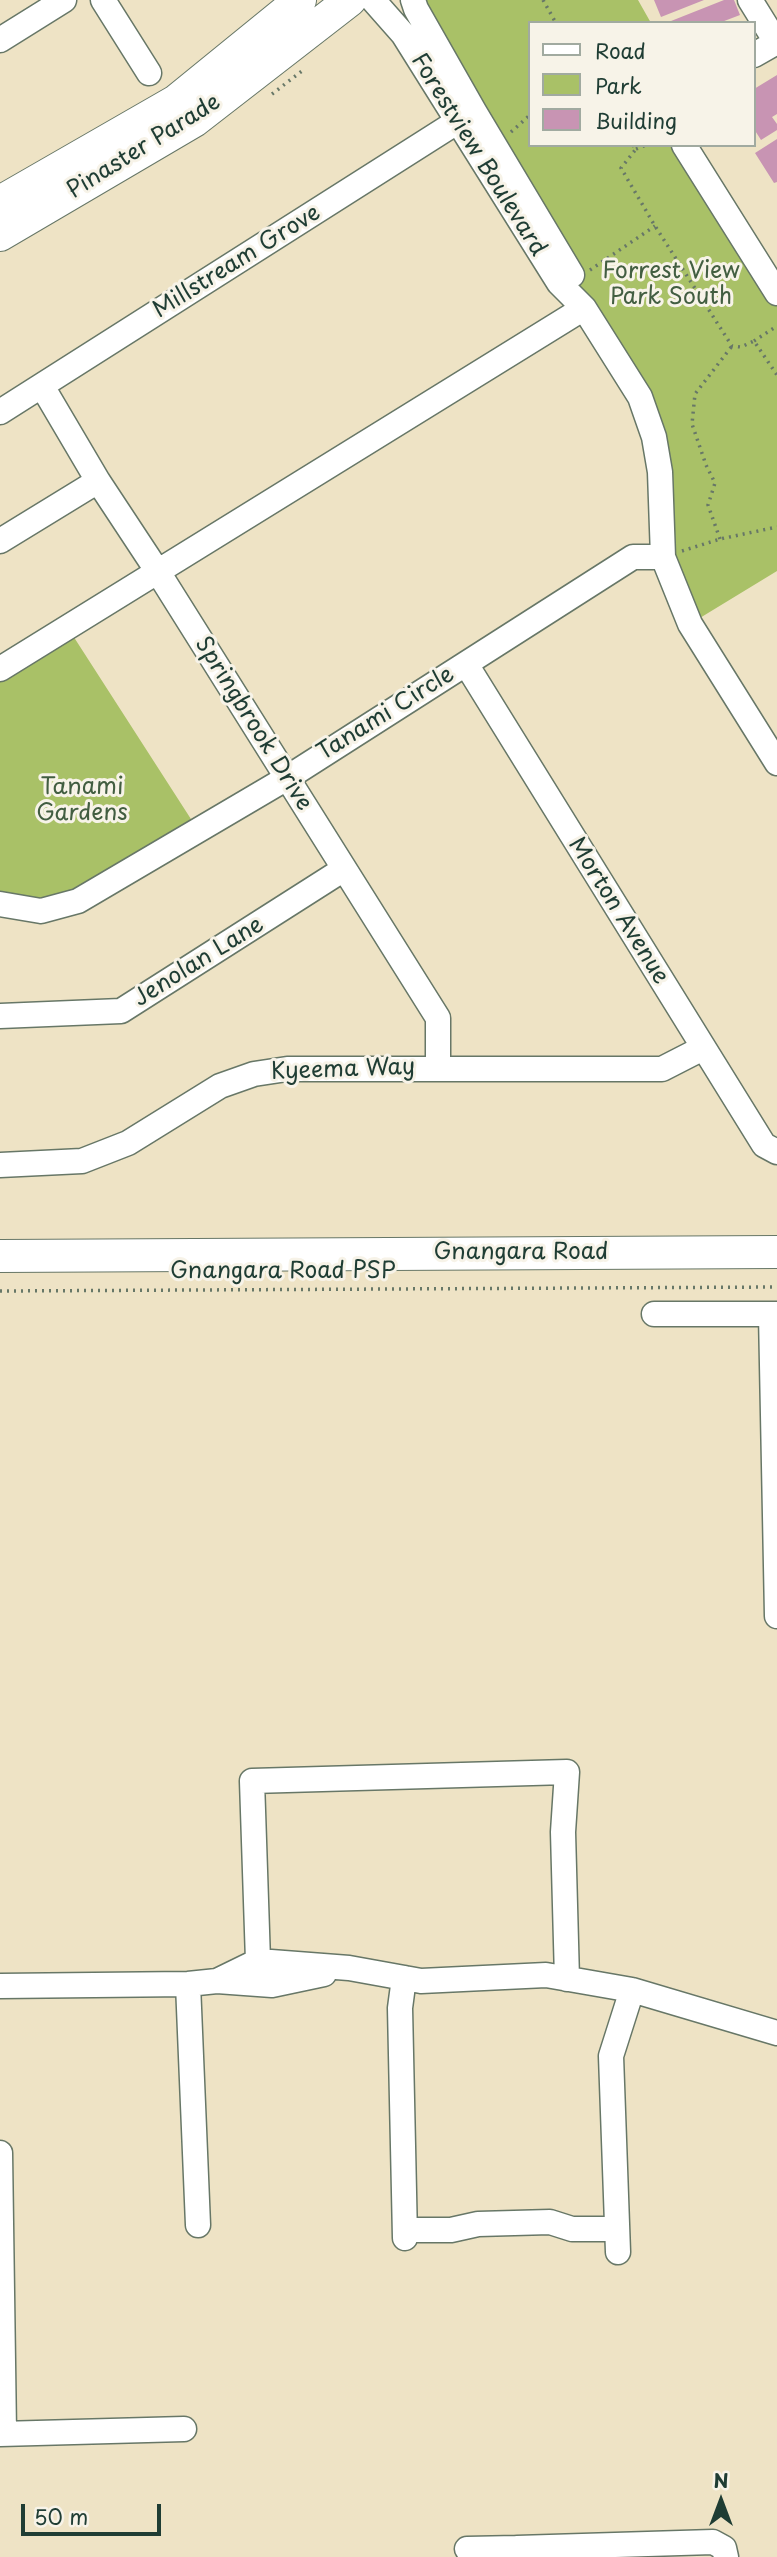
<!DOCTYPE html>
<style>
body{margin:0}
#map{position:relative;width:777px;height:2557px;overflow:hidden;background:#eee3c5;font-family:"Playpen Sans",sans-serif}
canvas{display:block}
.legend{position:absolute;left:528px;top:21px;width:228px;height:126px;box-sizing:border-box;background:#f7f3e8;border:2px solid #a1aaa0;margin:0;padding:9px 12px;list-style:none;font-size:21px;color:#1f3d34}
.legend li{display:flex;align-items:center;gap:14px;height:35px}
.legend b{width:35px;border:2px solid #a1aaa0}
.north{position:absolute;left:686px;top:2466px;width:70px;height:70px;-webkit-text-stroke:5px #f7f3e8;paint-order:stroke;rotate:0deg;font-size:19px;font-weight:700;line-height:28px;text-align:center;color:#1f3d34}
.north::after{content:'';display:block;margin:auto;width:24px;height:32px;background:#1f3d34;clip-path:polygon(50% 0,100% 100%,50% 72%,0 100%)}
.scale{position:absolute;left:21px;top:2504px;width:140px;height:32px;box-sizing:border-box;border:4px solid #1f3d34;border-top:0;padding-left:9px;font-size:21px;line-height:24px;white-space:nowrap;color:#1f3d34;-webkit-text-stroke:5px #f7f3e8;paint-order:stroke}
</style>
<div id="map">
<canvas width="777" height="2557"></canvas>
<ul class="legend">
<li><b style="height:9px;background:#fff"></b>Road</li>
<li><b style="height:19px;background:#a9c167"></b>Park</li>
<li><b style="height:19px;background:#c894b3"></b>Building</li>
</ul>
<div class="north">N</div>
<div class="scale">50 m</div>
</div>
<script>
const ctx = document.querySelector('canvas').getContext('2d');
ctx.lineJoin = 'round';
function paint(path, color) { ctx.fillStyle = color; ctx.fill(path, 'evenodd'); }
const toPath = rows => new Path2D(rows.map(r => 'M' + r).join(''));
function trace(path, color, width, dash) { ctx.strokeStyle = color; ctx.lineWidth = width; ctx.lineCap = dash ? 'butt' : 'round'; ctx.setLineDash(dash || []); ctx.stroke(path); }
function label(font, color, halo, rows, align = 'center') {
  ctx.font = font + ' "Playpen Sans",sans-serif'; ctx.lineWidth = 6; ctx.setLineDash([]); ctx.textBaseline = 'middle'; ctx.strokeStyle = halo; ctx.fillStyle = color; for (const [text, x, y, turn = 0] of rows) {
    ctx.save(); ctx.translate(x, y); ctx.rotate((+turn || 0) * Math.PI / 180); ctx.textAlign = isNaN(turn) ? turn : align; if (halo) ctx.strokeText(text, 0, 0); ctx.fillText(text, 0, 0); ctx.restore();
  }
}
paint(toPath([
 [413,0,638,0,651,23,530,23,530,145,684,145,777,293,777,571,690,624,663,557,654,437],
 [68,628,198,830,78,901,0,904,0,669]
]), '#a9c167');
paint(toPath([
 [654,0,704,0,661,17],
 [724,0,734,0,740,15,719,23,666,23],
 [777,75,777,114,772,117,777,124,777,130,761,140,754,129,754,89],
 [777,139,777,182,774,183,755,153]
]), '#c894b3');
const minor = toPath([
 [103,0,149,73],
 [373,0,403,34,559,283,584,308,640,397,654,437,660,472,663,557,690,624,777,763],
 [413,0,416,9,474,111,572,275],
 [750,0,776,42],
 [0,40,64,0],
 [754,55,777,42],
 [684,145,777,293],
 [42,386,98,481,158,572,438,1018,438,1068],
 [0,412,474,111],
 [0,541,98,481],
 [466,664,764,1145,777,1152],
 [0,669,584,308],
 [0,904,41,911,78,901,287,778,633,557,663,557],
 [0,1016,121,1011,344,869],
 [0,1165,82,1161,128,1143,220,1086,254,1074,287,1069,662,1069,703,1048],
 [654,1314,777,1314],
 [771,1314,777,1616],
 [258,1961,252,1781,567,1772,563,1832,567,1979],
 [404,1978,400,2008,405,2238],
 [217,1981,258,1961,349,1968,421,1981,546,1975,632,1990,777,2033],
 [188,1984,198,2225],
 [0,1986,188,1984,217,1981,272,1985,324,1974],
 [0,2153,4,2432],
 [405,2230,451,2230,478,2224,550,2222,572,2229,617,2229],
 [618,2252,611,2056,632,1990],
 [0,2434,184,2429],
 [467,2549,517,2548],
 [517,2557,517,2548,713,2542,724,2548,726,2557]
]);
const major = toPath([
 [0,202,176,101,300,0],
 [0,235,194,121,350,0],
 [0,1256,777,1252]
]);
trace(minor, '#677767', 27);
trace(major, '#677767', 34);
trace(toPath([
 [543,0,556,23],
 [272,94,302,71],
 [511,132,530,115],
 [633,145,636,149,621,168,655,226,732,346,741,347,754,341,777,375],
 [636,149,646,145],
 [590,270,655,226],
 [754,341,777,326],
 [720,539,708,505,715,483,706,465,692,424,695,394,732,346],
 [682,551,720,539,777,527],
 [0,1291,777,1287]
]), '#677767', 3.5, [2, 5]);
trace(minor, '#fff', 24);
trace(major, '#fff', 32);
label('23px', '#1f3d34', '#f7f3e8', [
 ["Pinaster Parade",144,147,-32],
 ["Forestview Boulevard",478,155,58],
 ["Millstream Grove",237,262,-32],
 ["Tanami Circle",386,714,-32],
 ["Springbrook Drive",253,724,58],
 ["Morton Avenue",618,911,58],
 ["Jenolan Lane",199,962,-32],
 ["Kyeema Way",343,1070,-2],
 ["Gnangara Road",521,1253],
 ["Gnangara Road PSP",283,1272]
]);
label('23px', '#425e41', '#f7f3e8', [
 ["Forrest View",671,272],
 ["Park South",671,298],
 ["Tanami",82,788],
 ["Gardens",82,814]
]);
</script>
